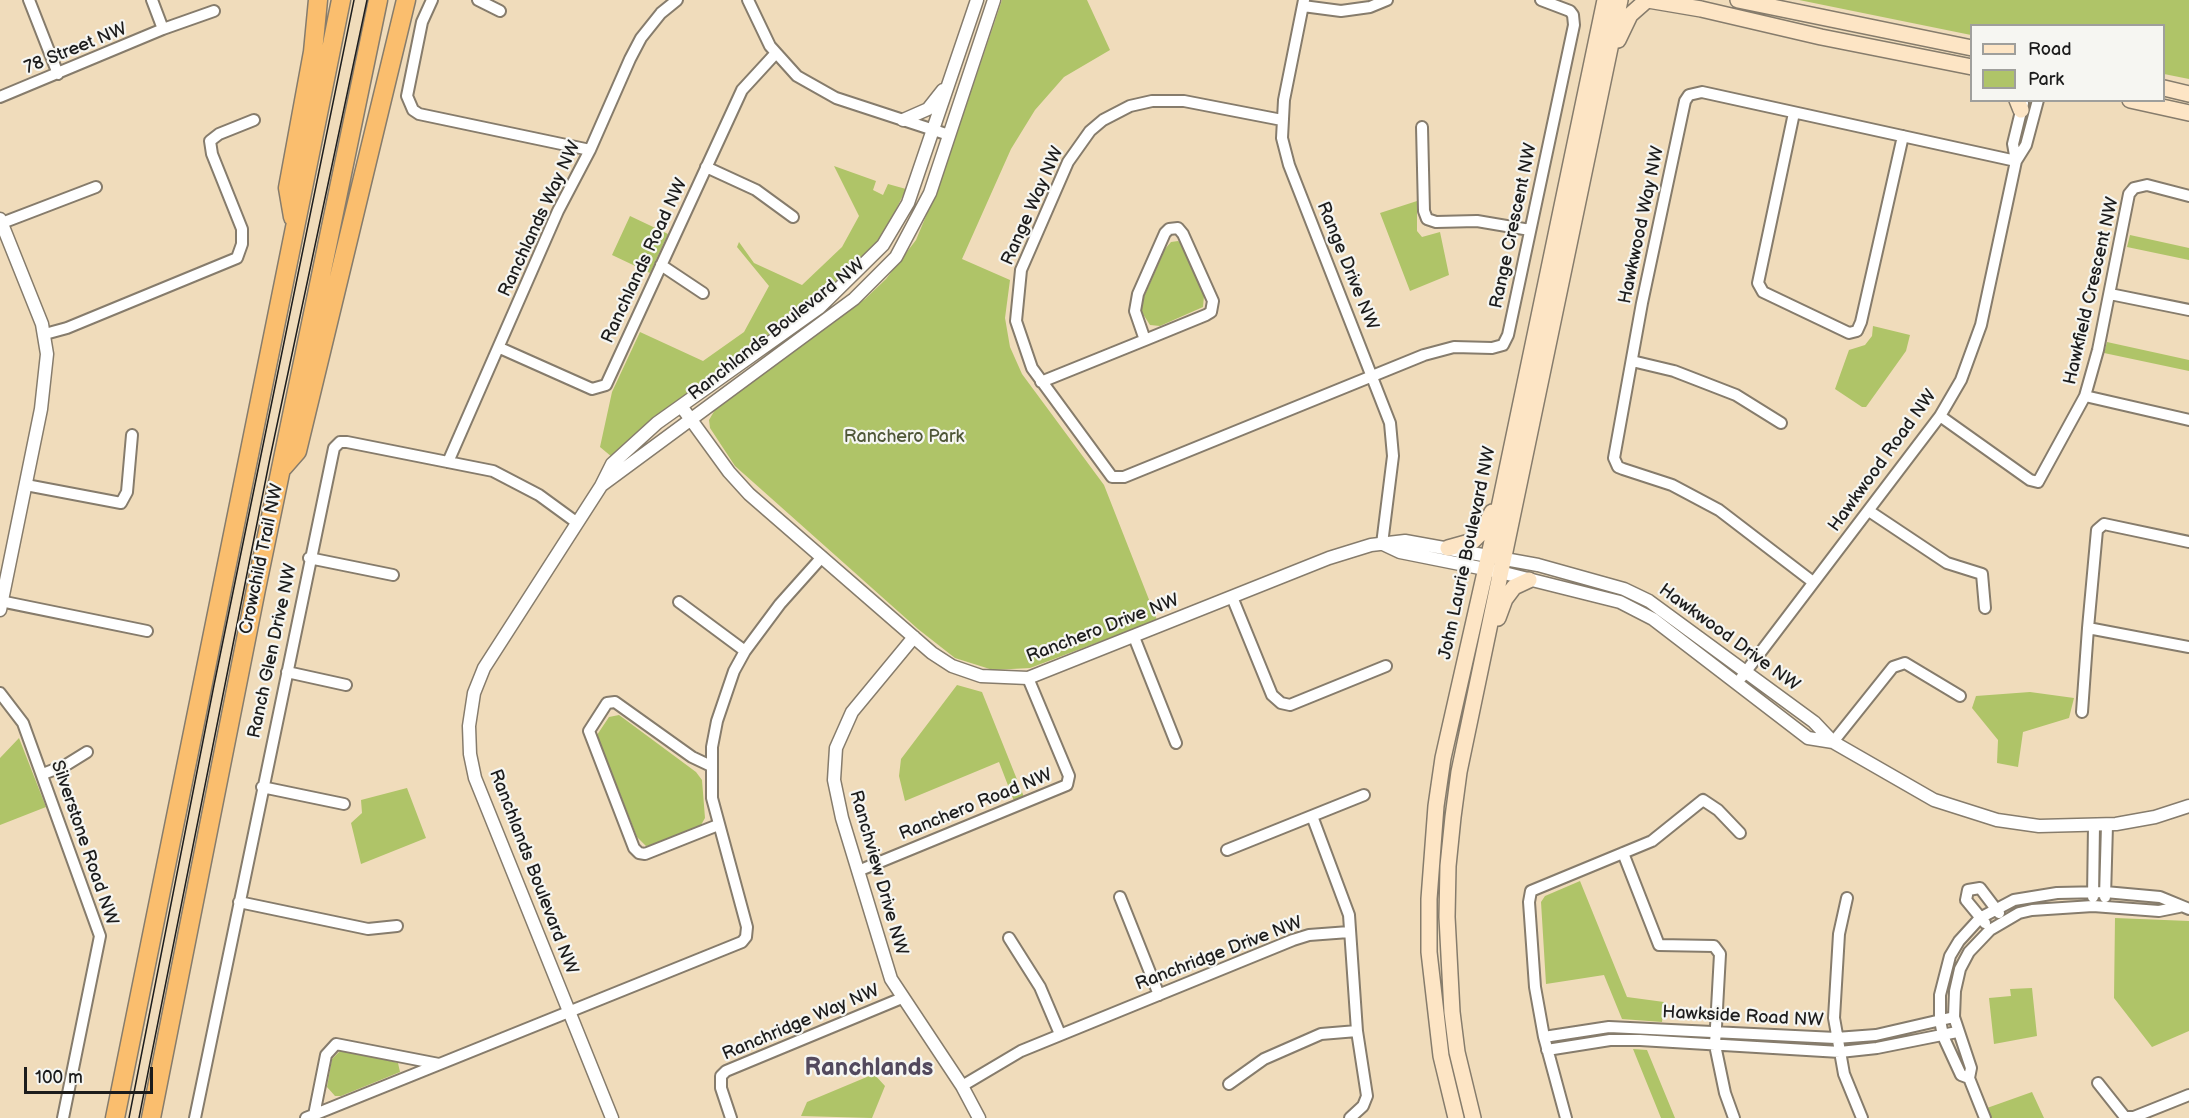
<!DOCTYPE html>
<style>
body{margin:0}
#map{position:relative;width:2189px;height:1118px;overflow:hidden;background:#f0dcbb;font-family:"Balsamiq Sans",sans-serif}
canvas{display:block}
.legend{position:absolute;left:1970px;top:24px;width:195px;height:78px;box-sizing:border-box;background:#f6f6f2;border:2px solid #9f9f9c;margin:0;padding:8px 10px;list-style:none;font-size:18px;color:#1c1c1c}
.legend li{display:flex;align-items:center;gap:12px;height:30px}
.legend b{width:30px;border:2px solid #9f9f9c}
.scale{position:absolute;left:24px;top:1067px;width:129px;height:27px;box-sizing:border-box;border:3px solid #1c1c1c;border-top:0;padding-left:8px;font-size:18px;line-height:21px;white-space:nowrap;color:#1c1c1c;-webkit-text-stroke:4px #f6f6f2;paint-order:stroke}
</style>
<div id="map">
<canvas width="2189" height="1118"></canvas>
<ul class="legend">
<li><b style="height:8px;background:#fde5c5"></b>Road</li>
<li><b style="height:16px;background:#afc468"></b>Park</li>
</ul>
<div class="scale">100 m</div>
</div>
<script>
const ctx = document.querySelector('canvas').getContext('2d');
ctx.lineJoin = 'round';
function paint(path, color) { ctx.fillStyle = color; ctx.fill(path, 'evenodd'); }
const toPath = rows => new Path2D(rows.map(r => 'M' + r).join(''));
function trace(path, color, width, dash) { ctx.strokeStyle = color; ctx.lineWidth = width; ctx.lineCap = dash ? 'butt' : 'round'; ctx.setLineDash(dash || []); ctx.stroke(path); }
function label(font, color, halo, rows, align = 'center') {
  ctx.font = font + ' "Balsamiq Sans",sans-serif'; ctx.lineWidth = 4.5; ctx.setLineDash([]); ctx.textBaseline = 'middle'; ctx.strokeStyle = halo; ctx.fillStyle = color; for (const [text, x, y, turn = 0] of rows) {
    ctx.save(); ctx.translate(x, y); ctx.rotate((+turn || 0) * Math.PI / 180); ctx.textAlign = isNaN(turn) ? turn : align; if (halo) ctx.strokeText(text, 0, 0); ctx.fillText(text, 0, 0); ctx.restore();
  }
}
paint(toPath([
 [1002,0,1087,0,1110,50,1064,77,1035,110,1011,149,962,259,1010,280,1005,318,1010,347,1022,374,1104,485,1157,620,1030,668,993,670,955,658,918,629,735,466,710,428,709,420,716,408,865,299,886,279,916,240,941,180],
 [1799,0,2189,0,2189,79,2164,74,2164,26,1972,26,1971,35],
 [834,166,876,181,873,190,883,195,888,184,906,189,888,226,872,248,822,296,638,431,612,457,600,447,612,392,640,332,703,361,744,332,769,286,737,247,739,242,754,263,802,285,842,247,859,216],
 [1417,201,1417,231,1422,237,1440,232,1449,275,1410,291,1380,213],
 [630,216,668,234,650,273,612,255],
 [2130,235,2189,248,2189,260,2127,247],
 [1178,241,1183,244,1204,296,1203,307,1160,326,1150,325,1141,311,1143,299,1165,249,1171,242],
 [1873,326,1910,335,1906,351,1866,407,1862,407,1835,389,1849,350,1865,345,1872,336],
 [2107,342,2189,360,2189,371,2104,353],
 [957,685,982,692,1024,797,1014,801,999,762,905,801,899,776,901,759],
 [2030,692,2074,698,2069,718,2023,732,2018,767,1997,763,1998,740,1972,708,1976,696],
 [619,715,696,772,702,780,705,818,701,825,656,845,646,846,637,837,597,735,609,717],
 [19,738,46,807,0,825,0,758],
 [407,788,426,838,361,864,351,823,362,813,361,800],
 [1580,881,1627,997,1664,1002,1662,1022,1622,1019,1604,975,1546,984,1541,902,1545,896],
 [2115,918,2189,921,2189,1031,2152,1047,2114,998],
 [2032,988,2037,1036,1994,1044,1989,998,2011,996,2010,989],
 [1633,1049,1647,1050,1675,1118,1661,1118],
 [347,1050,398,1063,400,1072,341,1096,335,1096,327,1087,332,1059,340,1051],
 [874,1074,885,1086,872,1118,801,1116,807,1102],
 [2032,1092,2044,1118,1991,1118,1987,1108]
]), '#afc468');
const minor = toPath([
 [29,0,58,74],
 [152,0,163,29],
 [432,0,422,22,407,96,413,110,419,114,590,150],
 [478,0,500,11],
 [748,0,770,46,797,76,836,98,949,135],
 [1304,0,1284,100,1282,138,1289,165,1390,423,1393,456,1382,544],
 [1303,6,1341,11,1370,7,1387,0],
 [0,97,163,29,214,11],
 [1794,113,1758,283,1763,292,1849,333,1857,331,1861,322,1903,136],
 [1282,120,1184,101,1152,101,1130,106,1103,120,1090,131,1068,162,1021,270,1016,321,1032,368,1112,477,1124,477,1424,355,1454,347,1492,348,1503,345,1508,335,1574,25,1573,15,1570,11,1541,0],
 [1422,127,1424,211,1427,219,1436,222,1477,221,1530,230],
 [2016,161,2026,145,2038,100],
 [706,167,756,190,793,217],
 [2,223,96,187],
 [661,265,703,293],
 [2110,294,2189,310],
 [45,334,67,328,237,258,242,244,242,229,212,154,210,141,219,134,254,120],
 [500,348,592,389,606,385,742,90,776,53],
 [1632,361,1674,371,1736,395,1781,423],
 [1041,382,1145,340,1206,315,1211,312,1213,301,1183,234,1178,228,1169,229,1165,233,1138,294,1135,311,1145,340],
 [2085,396,2189,420],
 [1940,416,2030,480,2038,482,2085,396,2098,350,2129,194,2134,188,2147,185,2189,196],
 [448,462,558,211,590,150,630,59,641,38,661,13,677,0],
 [26,485,121,503,127,492,132,435],
 [1869,511,1947,563,1982,574,1985,608],
 [2189,542,2104,524,2097,530,2088,628,2189,647],
 [309,558,393,575],
 [1813,582,1719,510,1672,485,1623,469,1618,467,1614,458,1642,303,1685,101,1689,95,1702,92,2016,161],
 [1232,597,1272,695,1281,703,1290,705,1386,666],
 [0,601,147,631],
 [679,602,745,651],
 [1134,637,1176,743],
 [287,672,346,685],
 [1741,678,1940,416,1961,380,1981,325,2016,161,2013,144,2023,103],
 [0,693,23,723,100,936,63,1118],
 [2082,712,2088,628],
 [1833,742,1893,667,1905,663,1960,696],
 [711,766,692,757,615,702,607,703,589,731,634,848,639,853,645,854,718,825],
 [43,774,66,765,87,752],
 [262,787,344,804],
 [1312,816,1349,915,1357,1031,1367,1096,1363,1106,1350,1118],
 [1227,850,1364,795],
 [1623,853,1659,945,1714,946,1720,954,1715,1045,1725,1093,1734,1118],
 [858,871,1067,785,1069,776,1028,678],
 [1120,897,1159,995],
 [2093,897,2094,825],
 [2105,897,2107,825],
 [1847,898,1839,934,1834,1018,1844,1074,1862,1118],
 [239,902,368,929,397,926],
 [1985,923,1966,900,1968,890,1980,888,1999,913],
 [1009,938,1040,987,1060,1034],
 [1544,1037,1609,1027,1836,1038,1876,1035,1954,1017],
 [1547,1050,1610,1040,1640,1040,1840,1052,1877,1048,1957,1032],
 [1969,1078,1961,1075,1943,1036,1940,1020,1940,995,1950,956,1959,941,1980,918,2014,900,2057,893,2105,892,2160,897,2189,909],
 [2098,1083,2125,1117,2134,1117,2189,1095],
 [1229,1084,1264,1059,1321,1034,1357,1031],
 [962,1086,1021,1051,1293,940,1309,935,1349,932],
 [314,1115,326,1055,336,1044,439,1064],
 [195,1118,334,448,340,442,347,442,493,471,539,495,576,522],
 [306,1118,742,942,746,937,747,927,712,798,712,747,717,721,734,671,745,651,780,604,822,557],
 [731,1118,721,1088,721,1076,726,1071,902,998],
 [1566,1118,1544,1037,1535,987,1529,902,1531,891,1652,841,1703,800,1718,810,1740,833],
 [1985,1118,1969,1078,1971,1068,1954,1017,1955,991,1960,969,1969,952,1990,930,2019,913,2032,910,2093,906,2159,911,2179,907]
]);
const tertiary = toPath([
 [903,120,928,109,943,90],
 [0,219,42,324,47,354,41,409,0,610],
 [681,406,729,472,749,494,932,653,952,666,981,676,1028,678,1329,558,1371,545,1405,541,1538,565,1624,589,1649,601,1814,722,1833,742,1934,800,1997,820,2039,826,2116,824,2155,817,2189,806],
 [602,485,854,299,896,257,930,193,994,0],
 [1383,544,1400,552,1500,572,1620,602,1653,619,1808,738,1833,742],
 [914,637,852,712,836,748,834,780,842,818,891,979,962,1086,979,1118],
 [612,1118,475,778,470,754,469,726,474,693,484,668,601,486,612,464,657,423,820,307,883,245,908,203,977,0]
]);
const secondary = toPath([
 [1648,0,1701,9,1821,37,1972,67],
 [1738,0,1972,48],
 [1618,40,1630,15,1647,0],
 [2164,88,2189,94],
 [2017,100,2021,110],
 [2130,100,2189,113],
 [1448,548,1473,541,1482,532,1492,512],
 [1498,618,1505,599,1514,587,1529,580],
 [1456,1118,1441,1056,1429,952,1429,899,1436,806,1443,758,1491,546,1605,0],
 [1473,1118,1457,1052,1452,1012,1447,917,1448,866,1453,817,1459,772,1620,0]
]);
const motorway = toPath([
 [293,217,288,188,313,52,318,0],
 [283,467,297,451,406,0],
 [115,1118,341,0],
 [151,1118,256,589,378,0]
]);
trace(minor, '#867c6c', 14);
trace(tertiary, '#867c6c', 15);
trace(secondary, '#867c6c', 18);
trace(motorway, '#867c6c', 21);
trace(minor, '#fff', 10);
trace(tertiary, '#fff', 12);
trace(secondary, '#fde5c5', 15);
trace(motorway, '#fabe6e', 18);
trace(toPath([
 [129,1118,214,685,354,0],
 [139,1118,270,458,367,0]
]), '#1c1c1c', 1.5);
label('18px', '#1c1c1c', '#f6f6f2', [
 ["78 Street NW",76,49,-22],
 ["Range Way NW",1033,206,-66],
 ["Ranchlands Way NW",540,219,-65],
 ["Hawkwood Way NW",1642,225,-78],
 ["Range Crescent NW",1514,226,-78],
 ["Ranchlands Road NW",645,261,-65],
 ["Range Drive NW",1347,266,68],
 ["Hawkfield Crescent NW",2092,291,-77],
 ["Ranchlands Boulevard NW",777,330,-38],
 ["Hawkwood Road NW",1883,461,-54],
 ["John Laurie Boulevard NW",1468,553,-78],
 ["Crowchild Trail NW",262,559,-78],
 ["Ranchero Drive NW",1103,629,-21],
 ["Hawkwood Drive NW",1729,638,36],
 ["Ranch Glen Drive NW",273,651,-78],
 ["Ranchero Road NW",976,805,-22],
 ["Silverstone Road NW",84,843,71],
 ["Ranchlands Boulevard NW",533,872,69],
 ["Ranchview Drive NW",878,873,74],
 ["Ranchridge Drive NW",1219,954,-21],
 ["Hawkside Road NW",1743,1017,3],
 ["Ranchridge Way NW",801,1023,-23]
]);
label('18px', '#4f5737', '#f6f6f2', [
 ["Ranchero Park",904,437]
]);
label('bold 24px', '#53495d', '#f6f6f2', [
 ["Ranchlands",869,1069]
]);
</script>
